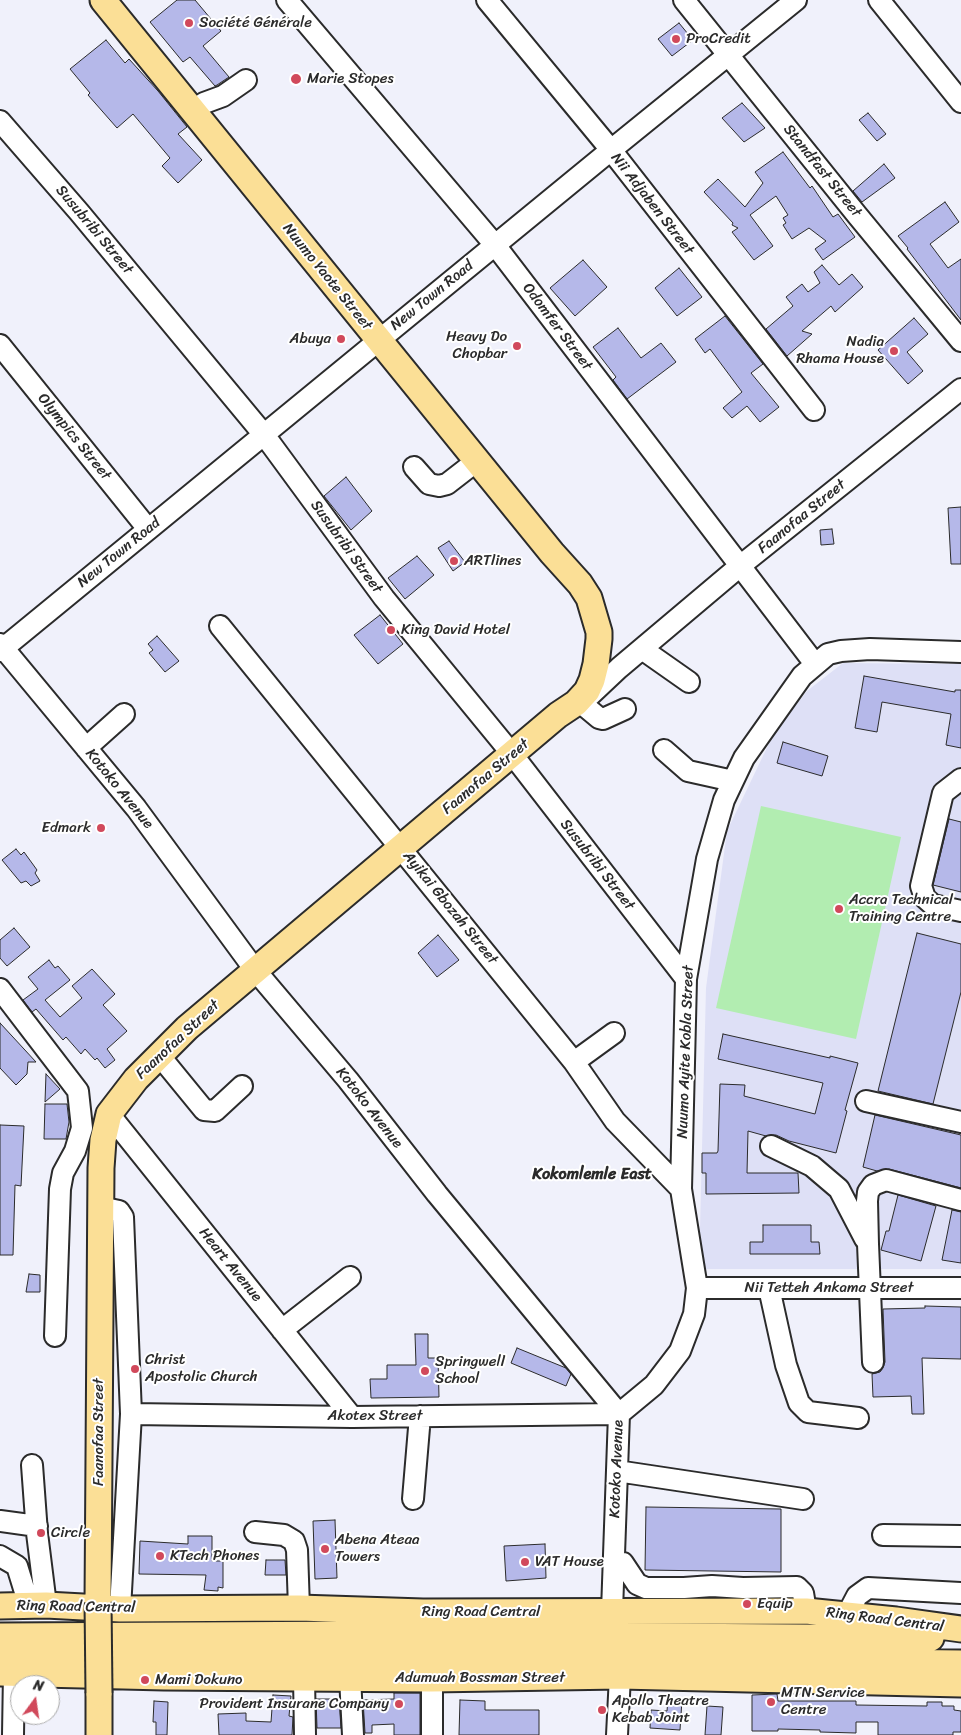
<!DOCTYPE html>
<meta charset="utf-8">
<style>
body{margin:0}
#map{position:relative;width:961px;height:1735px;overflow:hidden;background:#f0f1fb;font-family:Sriracha,sans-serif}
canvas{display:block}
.north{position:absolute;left:10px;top:1675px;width:50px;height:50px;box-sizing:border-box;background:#fff;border:1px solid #aaa;border-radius:50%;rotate:14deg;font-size:14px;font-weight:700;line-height:20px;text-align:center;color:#2b2b2b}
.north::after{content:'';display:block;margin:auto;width:18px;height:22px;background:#d1495b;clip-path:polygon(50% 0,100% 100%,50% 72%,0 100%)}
</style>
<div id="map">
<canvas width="961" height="1735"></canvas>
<div class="north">N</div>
</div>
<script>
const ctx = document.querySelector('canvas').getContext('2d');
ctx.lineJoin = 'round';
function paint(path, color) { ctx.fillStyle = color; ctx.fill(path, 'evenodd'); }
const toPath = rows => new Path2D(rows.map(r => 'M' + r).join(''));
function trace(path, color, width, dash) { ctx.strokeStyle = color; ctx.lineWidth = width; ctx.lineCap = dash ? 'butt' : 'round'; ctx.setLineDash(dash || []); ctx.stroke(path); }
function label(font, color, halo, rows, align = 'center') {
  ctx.font = font + ' Sriracha,sans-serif'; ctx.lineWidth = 4; ctx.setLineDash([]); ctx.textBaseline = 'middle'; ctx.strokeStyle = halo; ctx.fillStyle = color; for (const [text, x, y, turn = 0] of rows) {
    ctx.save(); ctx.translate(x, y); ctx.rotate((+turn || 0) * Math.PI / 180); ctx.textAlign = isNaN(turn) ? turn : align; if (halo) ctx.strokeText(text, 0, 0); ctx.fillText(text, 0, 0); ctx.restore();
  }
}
paint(toPath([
 [843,663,961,664,961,1269,699,1269,706,988,727,831,774,733,807,691]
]), '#dee0f6');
paint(toPath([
 [761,806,901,837,856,1039,716,1008]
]), '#b2edb1');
const building = toPath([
 [177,0,195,0,221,31,203,46,229,77,217,85,215,86,190,57,183,62,150,22,177,0],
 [679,23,693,40,672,56,658,39,679,23],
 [106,40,125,63,129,59,158,91,187,127,178,134,202,160,178,183,162,166,170,158,133,114,117,128,88,95,90,93,70,69,106,40],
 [742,103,765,128,744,142,722,118,742,103],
 [868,113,886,134,877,141,859,120,868,113],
 [783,152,810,188,812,186,833,217,838,214,855,237,823,260,815,249,826,241,809,228,792,239,783,225,786,223,783,218,788,215,776,196,750,215,773,246,754,260,732,232,738,228,732,225,733,223,704,192,718,179,745,207,763,183,755,172,783,152],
 [884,164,895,178,862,202,853,191,884,164],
 [945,202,959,222,930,244,948,268,961,259,961,320,907,249,908,248,898,236,945,202],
 [583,260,607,287,575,316,550,288,583,260],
 [822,265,839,285,852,274,863,287,835,312,831,306,802,331,812,334,787,356,766,329,793,306,786,297,802,284,808,292,820,283,814,272,822,265],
 [679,268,702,297,677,316,655,288,679,268],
 [725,316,763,364,751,373,779,407,760,422,747,406,732,418,723,408,742,392,710,349,705,353,695,339,725,316],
 [914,318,928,334,907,352,923,371,908,384,878,350,914,318],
 [618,328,641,358,661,343,676,362,627,399,613,380,616,377,593,347,618,328],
 [346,477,372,511,351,530,324,496,346,477],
 [961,507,961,564,951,564,948,508,961,507],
 [832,529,834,544,821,545,820,530,832,529],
 [449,541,465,562,453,571,438,548,449,541],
 [417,556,434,575,405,599,388,578,417,556],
 [380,615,403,644,378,664,354,635,380,615],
 [157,636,179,661,165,672,149,653,153,650,148,644,157,636],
 [864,676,955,692,955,690,961,690,961,748,946,745,951,714,882,702,877,732,855,728,864,676],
 [783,742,828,756,822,776,777,763,783,742],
 [949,819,961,822,961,892,933,885,949,819],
 [16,849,21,855,24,852,37,870,35,873,40,881,31,886,26,881,21,883,2,860,16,849],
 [14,928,30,947,7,966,0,958,0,940,14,928],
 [917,933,961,944,961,992,933,1104,878,1091,917,933],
 [438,935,459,960,437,977,418,953,438,935],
 [49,960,55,968,58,966,70,980,45,1000,60,1017,82,998,72,986,92,969,115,994,103,1005,127,1031,107,1049,115,1060,105,1068,97,1058,95,1060,85,1049,81,1054,66,1037,63,1040,36,1009,32,1012,23,1000,38,989,28,977,49,960],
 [0,1023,36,1062,28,1062,27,1074,16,1085,0,1068,0,1023],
 [723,1034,830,1058,830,1056,858,1063,845,1110,847,1111,836,1153,789,1141,776,1135,766,1136,748,1131,747,1173,798,1173,799,1193,706,1194,706,1173,702,1173,702,1153,717,1153,718,1151,720,1084,745,1085,744,1096,815,1114,823,1083,718,1059,723,1034],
 [46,1074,60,1089,45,1102,46,1074],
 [45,1104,67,1104,69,1122,66,1139,44,1139,45,1104],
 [875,1115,961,1135,961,1188,889,1169,877,1171,863,1167,875,1115],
 [0,1125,24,1126,21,1186,15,1185,13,1255,0,1255,0,1125],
 [898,1195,936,1206,921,1261,881,1250,886,1231,889,1231,898,1195],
 [952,1210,961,1212,961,1263,942,1260,952,1210],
 [763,1225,811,1225,811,1242,819,1242,820,1254,750,1254,750,1242,763,1242,763,1225],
 [29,1274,40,1275,40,1292,26,1292,29,1274],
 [925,1306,961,1307,961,1359,922,1358,924,1414,912,1414,911,1396,873,1397,872,1374,880,1372,883,1368,885,1362,883,1309,925,1308,925,1306],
 [415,1334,428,1334,428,1358,438,1358,439,1397,371,1398,370,1379,387,1379,387,1365,416,1365,415,1334],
 [517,1348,566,1368,571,1374,566,1386,511,1363,517,1348],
 [646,1507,781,1509,781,1572,645,1570,646,1507],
 [335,1520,337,1578,315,1579,313,1521,335,1520],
 [188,1536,212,1536,212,1561,223,1561,223,1588,218,1587,218,1591,204,1590,206,1575,139,1574,140,1541,188,1544,188,1536],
 [545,1544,546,1578,506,1581,504,1546,545,1544],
 [266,1560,285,1560,286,1575,265,1575,266,1560],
 [394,1693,420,1693,420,1735,394,1735,394,1724,372,1725,372,1733,365,1733,363,1700,394,1699,394,1693],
 [777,1694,778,1701,856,1701,856,1705,927,1706,927,1702,942,1702,942,1706,954,1706,954,1710,961,1711,961,1732,953,1732,953,1735,878,1735,878,1722,856,1722,856,1733,820,1732,820,1730,778,1729,778,1731,752,1731,752,1695,777,1694],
 [273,1695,291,1696,289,1716,293,1717,292,1735,219,1735,218,1714,246,1713,246,1721,271,1722,273,1695],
 [316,1699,339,1699,341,1728,317,1728,316,1699],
 [668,1699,682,1700,680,1730,650,1728,651,1710,667,1711,668,1699],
 [460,1700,485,1701,485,1710,539,1710,539,1735,459,1735,460,1700],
 [154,1701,168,1702,167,1735,156,1735,156,1722,153,1722,154,1701],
 [707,1706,723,1707,721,1735,705,1735,707,1706]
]);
paint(building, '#b5b8e9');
trace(building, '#2b2b2b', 1);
const minor = toPath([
 [287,0,495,245,815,664],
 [487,0,611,150,814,410],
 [684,0,857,215,961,341],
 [879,0,961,102],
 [193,110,204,103,223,96,246,80],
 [0,121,79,212,265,436,384,598,512,754,686,979],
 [0,345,148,529],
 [414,467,429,484,439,486,447,484,478,460],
 [220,626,574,1062,615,1121,681,1189],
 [0,644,136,808,255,970,348,1080,437,1194,619,1414,612,1611],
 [642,649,689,682],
 [0,651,611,150,796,0],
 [585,700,619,668,740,566,961,389],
 [581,703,599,718,603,719,625,709],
 [86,748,124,714],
 [664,750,688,771,733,781],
 [961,779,943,793,921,886,925,898,933,905,961,911],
 [0,989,78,1091,82,1128,75,1151,63,1173,60,1189,55,1336],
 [159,1055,204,1110,215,1111,242,1086],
 [574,1062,614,1033],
 [866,1101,961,1122],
 [109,1114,352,1417],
 [771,1146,812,1166,839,1189,865,1239],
 [100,1207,119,1211,123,1217,131,1414,120,1609],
 [697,1288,961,1288],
 [769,1288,786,1365,799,1403,808,1412,858,1418],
 [282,1330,350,1277],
 [873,1362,868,1244,867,1201,868,1192,873,1185,886,1180,961,1200],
 [131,1414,352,1417,619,1414,654,1385,680,1351,694,1314,697,1288,681,1189,686,979,707,859,724,800,744,758,802,676,828,654,841,651,870,649,961,652],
 [32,1465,37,1533,46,1605],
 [617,1471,803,1499],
 [413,1499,420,1416],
 [0,1521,37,1526],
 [255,1532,284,1535,294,1541,297,1550,299,1608],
 [883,1535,961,1536],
 [0,1556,17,1566,29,1605],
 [614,1563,623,1563,637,1584,646,1588,684,1588,712,1586,743,1588,797,1587,803,1593,806,1611],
 [847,1615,857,1596,868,1588,961,1593],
 [304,1677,305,1735],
 [350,1677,353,1735],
 [432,1679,432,1735],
 [13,1735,14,1673],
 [617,1735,620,1676]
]);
const major = toPath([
 [98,1602,101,1168,103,1140,109,1114,136,1079,187,1028,558,715,576,703,587,691,592,680,596,664,599,639,599,632,589,598,580,584,552,553,103,0],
 [0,1606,46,1605,120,1609,299,1608,423,1612,806,1611,896,1620,961,1629],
 [0,1636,372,1634,931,1638],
 [0,1656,366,1656,961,1663],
 [0,1673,164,1677,432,1679,620,1676,961,1684],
 [99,1735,99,1693]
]);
trace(minor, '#2b2b2b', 24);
trace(major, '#2b2b2b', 29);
trace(minor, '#fff', 20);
trace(major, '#fbdf96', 25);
const majorBridge = toPath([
 [98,1602,99,1693]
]);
trace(majorBridge, '#2b2b2b', 29, []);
trace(majorBridge, '#fbdf96', 25);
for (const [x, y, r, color] of [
 [189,23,5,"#d1495b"],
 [676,39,5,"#d1495b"],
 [296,79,6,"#d1495b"],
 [341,339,5,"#d1495b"],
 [517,346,5,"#d1495b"],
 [894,351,5,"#d1495b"],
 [454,561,5,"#d1495b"],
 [391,630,5,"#d1495b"],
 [101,828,5,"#d1495b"],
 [839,909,5,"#d1495b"],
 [135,1369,5,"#d1495b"],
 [425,1371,5,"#d1495b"],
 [41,1533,5,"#d1495b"],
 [325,1549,5,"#d1495b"],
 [160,1556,5,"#d1495b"],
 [525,1562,5,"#d1495b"],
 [747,1604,5,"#d1495b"],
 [145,1680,5,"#d1495b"],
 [771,1702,5,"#d1495b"],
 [399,1704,5,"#d1495b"],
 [602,1710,5,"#d1495b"]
]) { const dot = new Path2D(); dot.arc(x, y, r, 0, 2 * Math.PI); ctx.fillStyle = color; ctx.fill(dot); trace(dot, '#fff', 2); }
label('15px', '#2b2b2b', '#fff', [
 ["Société Générale",199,23],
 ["ProCredit",686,39],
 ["Marie Stopes",307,79],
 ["Heavy Do",507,337,"right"],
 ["Chopbar",507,354,"right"],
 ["Abuya",331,339,"right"],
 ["Nadia",884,342,"right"],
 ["Rhama House",884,359,"right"],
 ["ARTlines",464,561],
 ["King David Hotel",401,630],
 ["Edmark",91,828,"right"],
 ["Accra Technical",849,900],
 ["Training Centre",849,917],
 ["Christ",145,1360],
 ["Apostolic Church",145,1377],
 ["Springwell",435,1362],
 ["School",435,1379],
 ["Circle",51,1533],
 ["Abena Ateaa",335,1540],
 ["Towers",335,1557],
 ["KTech Phones",170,1556],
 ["VAT House",535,1562],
 ["Equip",757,1604],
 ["Mami Dokuno",155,1680],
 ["MTN Service",781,1693],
 ["Centre",781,1710],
 ["Apollo Theatre",612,1701],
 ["Kebab Joint",612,1718],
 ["Provident Insurane Company",389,1704,"right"]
], 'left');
label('15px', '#2b2b2b', '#fff', [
 ["Standfast Street",822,171,51],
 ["Nii Adjaben Street",652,204,52],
 ["Susubribi Street",94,230,50],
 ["Nuumo Yaote Street",327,277,51],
 ["New Town Road",432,296,-39],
 ["Odomfer Street",557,327,53],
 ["Olympics Street",74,437,51],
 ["Faanofaa Street",802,517,-39],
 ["Susubribi Street",346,547,54],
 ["New Town Road",119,553,-39],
 ["Faanofaa Street",486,777,-40],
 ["Kotoko Avenue",119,789,51],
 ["Susubribi Street",597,865,52],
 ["Ayikai Gbozah Street",450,908,51],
 ["Faanofaa Street",178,1040,-43],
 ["Nuumo Ayite Kobla Street",686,1052,-88],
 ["Kotoko Avenue",369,1108,52],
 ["Heart Avenue",230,1265,51],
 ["Nii Tetteh Ankama Street",829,1288],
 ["Akotex Street",375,1416],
 ["Faanofaa Street",99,1432,-90],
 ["Kotoko Avenue",617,1469,-88],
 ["Ring Road Central",76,1607,1],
 ["Ring Road Central",481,1612],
 ["Ring Road Central",885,1620,7],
 ["Adumuah Bossman Street",480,1678]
]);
label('bold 16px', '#2b2b2b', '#fff', [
 ["Kokomlemle East",592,1175]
]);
</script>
